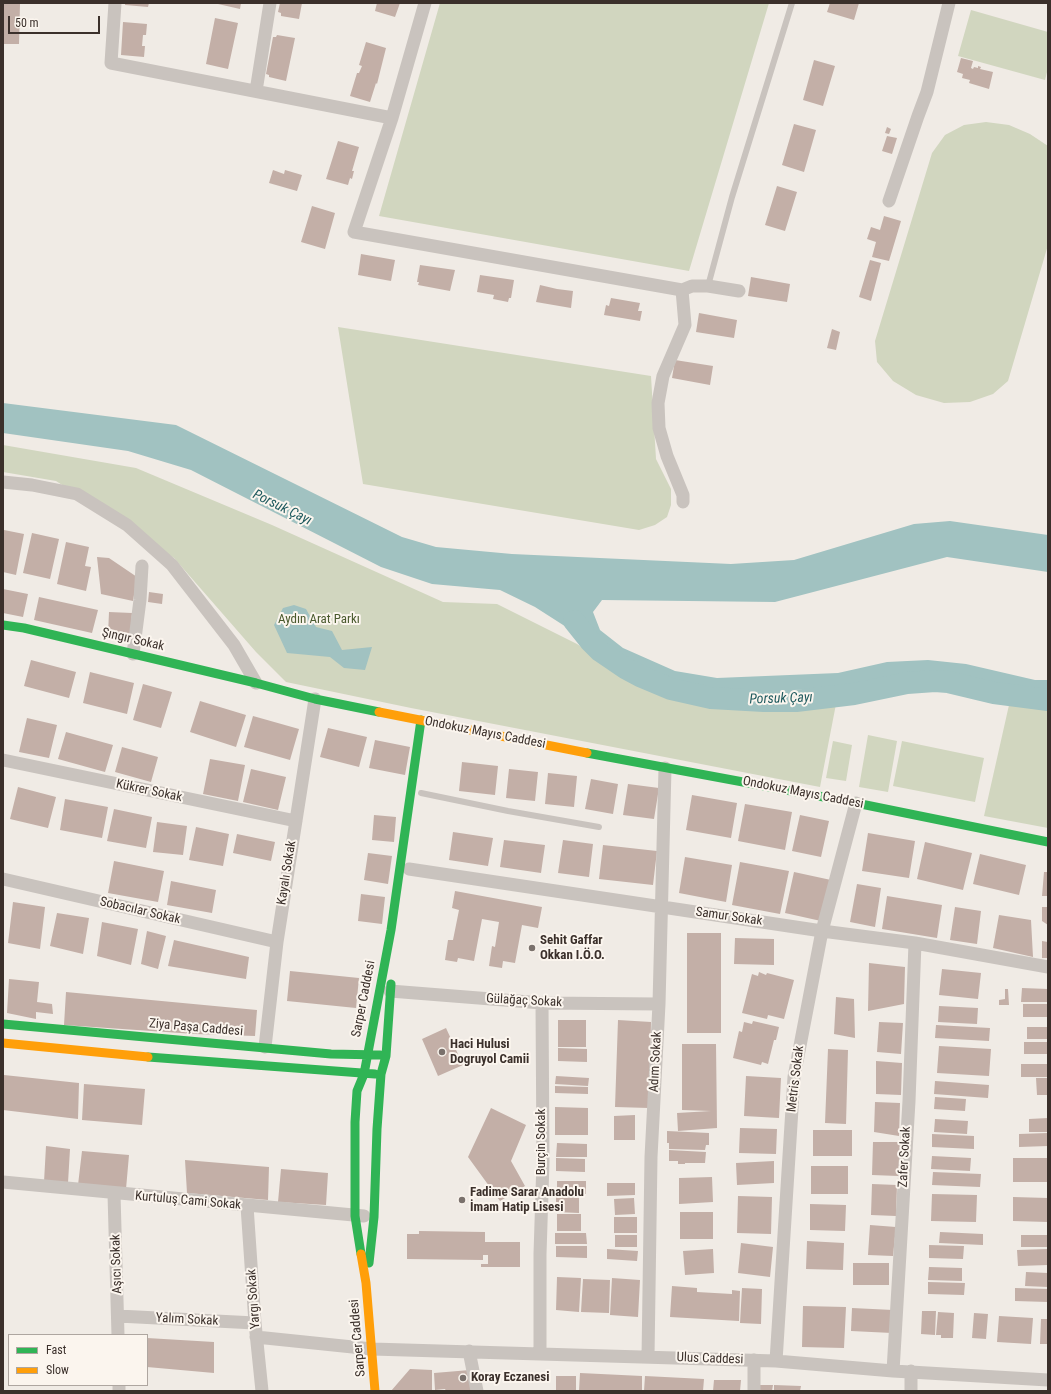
<!DOCTYPE html>
<meta charset="utf-8">
<style>
body{margin:0}
#map{position:relative;width:1051px;height:1394px;overflow:hidden;background:#f0ebe5;font-family:"Roboto Condensed",sans-serif}
canvas{display:block}
.frame{position:absolute;inset:0;border:4px solid #3b302b;pointer-events:none}
.legend{position:absolute;left:8px;top:1334px;width:140px;height:52px;box-sizing:border-box;background:#fbf5ee;border:1px solid #aea6a0;margin:0;padding:5px 7px;list-style:none;font-size:12px;color:#3b302b}
.legend li{display:flex;align-items:center;gap:8px;height:20px}
.legend b{width:20px;border:1px solid #aea6a0}
.scale{position:absolute;left:8px;top:16px;width:92px;height:18px;box-sizing:border-box;border:2px solid #3b302b;border-top:0;padding-left:5px;font-size:12px;line-height:14px;white-space:nowrap;color:#3b302b;-webkit-text-stroke:3px #fbf5ee;paint-order:stroke}
</style>
<div id="map">
<canvas width="1051" height="1394"></canvas>
<div class="frame"></div>
<ul class="legend">
<li><b style="height:5px;background:#30b455"></b>Fast</li>
<li><b style="height:5px;background:#ff9f0a"></b>Slow</li>
</ul>
<div class="scale">50 m</div>
</div>
<script>
const ctx = document.querySelector('canvas').getContext('2d');
ctx.lineJoin = 'round';
function paint(path, color) { ctx.fillStyle = color; ctx.fill(path, 'evenodd'); }
const toPath = rows => new Path2D(rows.map(r => 'M' + r).join(''));
function trace(path, color, width, dash) { ctx.strokeStyle = color; ctx.lineWidth = width; ctx.lineCap = dash ? 'butt' : 'round'; ctx.setLineDash(dash || []); ctx.stroke(path); }
function label(font, color, halo, rows, align = 'center') {
  ctx.font = font + ' "Roboto Condensed",sans-serif'; ctx.lineWidth = 4; ctx.setLineDash([]); ctx.textBaseline = 'middle'; ctx.strokeStyle = halo; ctx.fillStyle = color; for (const [text, x, y, turn = 0] of rows) {
    ctx.save(); ctx.translate(x, y); ctx.rotate((+turn || 0) * Math.PI / 180); ctx.textAlign = isNaN(turn) ? turn : align; if (halo) ctx.strokeText(text, 0, 0); ctx.fillText(text, 0, 0); ctx.restore();
  }
}
paint(toPath([
 [440,3,769,3,689,271,379,216],
 [971,10,1048,32,1048,68,1045,80,958,56],
 [986,122,1009,125,1030,134,1048,146,1048,245,1008,381,993,394,970,402,944,403,916,395,893,381,877,362,875,341,932,153,945,135,964,125],
 [338,327,651,376,656,459,671,489,671,505,667,517,655,525,639,530,363,484],
 [3,445,136,468,272,525,443,602,497,604,577,644,648,690,736,706,836,704,820,787,411,708,286,682,256,652,174,558,56,481,3,472],
 [1009,705,1048,707,1048,828,984,816],
 [868,735,897,741,888,792,859,787],
 [833,741,852,745,846,781,826,778],
 [902,741,984,758,975,802,893,786]
]), '#d1d6bf');
paint(toPath([
 [3,403,176,425,402,537,436,547,512,554,731,564,794,560,914,524,950,521,1048,535,1048,572,947,557,775,602,602,600,593,612,600,630,623,648,675,671,717,678,838,673,887,662,928,660,966,664,1035,680,1048,680,1048,697,1038,697,944,675,904,675,841,688,724,693,685,688,638,673,535,607,500,590,432,584,381,567,191,470,128,451,3,433],
 [294,605,306,609,316,627,332,631,342,650,372,647,365,670,344,668,330,657,287,653,274,625,283,608]
]), '#a1c2c1');
trace(toPath([
 [574,621,590,641,600,651,625,668,640,676,671,689,711,698,764,701,796,701,854,694,907,683,935,681,948,682,994,693,1048,700]
]), '#a1c2c1', 22);
paint(toPath([
 [3,3,20,4,19,44,3,44],
 [125,3,149,3,148,7,125,5],
 [218,3,241,3,240,9,218,4],
 [280,3,302,3,299,19,281,16,281,13,278,12],
 [377,3,400,3,395,17,375,11],
 [830,3,859,3,854,20,827,12],
 [215,18,238,23,228,69,206,64],
 [123,22,147,24,146,35,143,35,142,46,145,46,144,57,121,55],
 [277,35,295,38,286,81,269,77,269,75,266,74,273,37,276,37],
 [366,42,386,48,377,84,376,83,370,102,350,96,357,73,359,73,362,66,359,65],
 [961,58,973,61,971,68,973,69,974,67,978,68,978,66,981,67,980,69,993,72,989,89,969,83,970,80,962,78,963,74,957,72],
 [814,60,835,66,823,106,803,100],
 [794,124,816,130,804,172,782,165],
 [887,127,891,129,889,134,885,133],
 [887,136,897,138,892,154,882,151],
 [338,141,359,147,352,171,354,171,352,179,350,178,348,185,326,179],
 [273,170,284,174,285,170,302,175,297,191,269,183],
 [777,186,797,192,785,231,765,225],
 [312,206,335,213,325,249,301,242],
 [884,216,901,221,889,261,872,257,876,242,867,239,871,227,880,230],
 [361,254,395,260,391,281,358,275],
 [870,260,881,263,871,301,859,297],
 [420,265,455,270,450,291,418,285,419,282,417,282],
 [480,275,514,280,511,298,509,298,508,302,493,299,494,295,477,292],
 [751,277,790,284,787,302,748,296],
 [540,285,557,289,573,291,571,308,536,302],
 [611,298,640,303,638,311,642,311,640,321,604,315,606,305,609,306],
 [699,313,737,320,734,338,696,332],
 [832,329,840,332,836,350,827,348],
 [675,360,713,366,710,385,672,378],
 [4,530,24,534,16,575,3,572],
 [32,533,59,539,50,579,23,573],
 [66,542,89,547,85,566,91,567,86,591,57,584],
 [97,557,109,558,137,577,133,601,101,594],
 [3,589,28,594,23,617,3,613],
 [149,592,163,594,162,604,148,602],
 [39,597,98,610,92,633,34,620],
 [109,612,132,613,130,637,108,635],
 [31,660,76,672,69,698,24,686],
 [90,672,134,683,127,714,83,703],
 [143,684,172,692,161,728,133,720],
 [200,701,246,715,236,747,190,732],
 [253,716,299,729,290,760,244,747],
 [27,718,57,725,49,758,19,752],
 [328,728,367,737,359,767,320,757],
 [66,732,113,745,105,772,58,759],
 [375,740,410,747,405,775,369,768],
 [122,747,158,757,151,782,115,772],
 [210,759,245,765,238,801,203,794],
 [462,762,498,766,495,795,459,791],
 [251,769,286,777,278,810,243,802],
 [509,769,538,772,535,801,506,798],
 [548,773,577,776,574,807,545,804],
 [591,779,618,784,613,814,585,809],
 [628,784,659,788,654,819,623,815],
 [18,787,56,797,48,828,10,819],
 [692,795,737,803,731,838,686,830],
 [65,799,108,807,102,838,60,830],
 [745,804,792,812,785,850,738,841],
 [114,809,152,817,146,848,107,841],
 [374,815,396,817,394,842,372,840],
 [800,815,829,821,821,857,792,851],
 [157,822,187,826,183,855,153,852],
 [196,827,229,834,223,866,189,860],
 [453,832,493,838,488,866,449,860],
 [868,833,915,841,909,878,862,871],
 [237,834,275,842,271,861,233,853],
 [504,840,545,845,541,873,500,867],
 [563,840,593,844,589,877,558,873],
 [925,842,972,853,963,890,917,879],
 [603,845,657,851,653,885,599,879],
 [368,853,392,856,388,884,364,880],
 [980,854,1026,865,1019,895,973,884],
 [685,857,732,865,726,902,679,893],
 [114,861,164,871,158,902,108,893],
 [740,862,789,871,780,914,732,905],
 [794,872,831,880,821,921,785,913],
 [1044,872,1048,872,1048,896,1042,896],
 [171,881,216,890,212,913,167,905],
 [857,884,881,888,875,927,850,922],
 [455,891,542,907,538,928,522,925,515,963,503,961,502,968,489,966,492,946,495,947,499,922,482,919,474,961,458,958,457,962,445,960,448,940,453,940,459,910,452,908],
 [361,894,385,897,382,924,358,921],
 [887,896,942,905,937,938,882,929],
 [13,902,45,907,40,949,8,943],
 [955,907,981,911,977,944,950,940],
 [1042,907,1048,907,1048,925,1042,921],
 [57,913,89,918,83,954,50,946],
 [999,915,1031,920,1033,957,993,948],
 [102,922,138,929,131,965,97,956],
 [147,931,166,936,158,969,141,964],
 [687,933,721,933,721,1033,687,1033],
 [735,938,774,939,774,965,734,964],
 [174,940,249,957,246,979,168,966],
 [1042,941,1048,942,1048,958,1042,958],
 [869,963,905,967,904,1004,868,1011],
 [942,969,981,973,978,999,939,995],
 [290,971,359,978,356,1008,287,1001],
 [759,972,766,975,767,973,794,980,784,1019,768,1015,767,1019,742,1013,752,974,758,976],
 [9,979,39,982,37,1002,52,1004,53,1014,36,1012,36,1019,7,1013],
 [1022,988,1048,989,1048,1002,1021,1002],
 [1005,989,1008,989,1009,1005,999,1005,999,1000,1005,999],
 [66,992,257,1010,255,1036,195,1034,64,1025],
 [836,997,854,999,855,1038,834,1034],
 [1023,1004,1048,1004,1048,1017,1023,1017],
 [939,1006,978,1008,977,1024,938,1022],
 [558,1020,586,1020,586,1047,558,1047],
 [618,1020,651,1022,649,1108,615,1107],
 [753,1021,779,1027,776,1040,774,1040,768,1064,762,1062,761,1065,733,1058,739,1031,742,1032,744,1022,752,1024],
 [879,1022,903,1023,901,1054,877,1052],
 [936,1025,990,1028,989,1041,935,1038],
 [1027,1027,1048,1027,1048,1039,1027,1039],
 [446,1028,463,1065,438,1076,422,1039],
 [1024,1042,1048,1042,1048,1054,1024,1054],
 [682,1044,716,1044,717,1128,678,1131,677,1113,711,1111,682,1110],
 [939,1046,991,1049,989,1076,937,1073],
 [558,1048,587,1049,587,1062,558,1061],
 [828,1049,848,1050,846,1124,825,1123],
 [876,1061,902,1063,901,1095,876,1094],
 [1021,1064,1048,1064,1048,1077,1021,1077],
 [4,1075,79,1083,78,1119,3,1110],
 [556,1076,589,1078,588,1086,555,1084],
 [746,1076,781,1078,779,1118,744,1116],
 [1036,1078,1048,1078,1048,1095,1037,1095],
 [935,1081,989,1085,988,1098,934,1094],
 [84,1084,145,1089,142,1125,82,1120],
 [555,1086,588,1087,588,1094,555,1093],
 [935,1097,966,1099,965,1111,934,1109],
 [875,1102,900,1103,899,1136,874,1132],
 [555,1107,588,1108,588,1135,555,1135],
 [491,1108,526,1125,511,1161,525,1186,500,1201,468,1157],
 [635,1115,635,1140,614,1140,614,1116],
 [1048,1118,1048,1132,1029,1132,1029,1119],
 [935,1119,968,1121,967,1134,934,1132],
 [740,1128,777,1129,776,1154,739,1153],
 [813,1130,852,1130,852,1156,813,1156],
 [667,1131,709,1133,709,1145,706,1145,705,1150,669,1149,669,1143,667,1143],
 [1048,1133,1048,1146,1019,1147,1019,1134],
 [932,1134,974,1136,974,1149,932,1147],
 [873,1142,900,1142,898,1176,872,1175],
 [557,1143,587,1144,587,1157,556,1157],
 [46,1146,70,1149,68,1183,44,1182],
 [669,1150,706,1152,705,1163,685,1163,685,1164,678,1164,678,1161,669,1161],
 [82,1151,129,1155,126,1189,78,1185],
 [932,1156,971,1158,970,1171,931,1169],
 [556,1158,585,1159,585,1172,556,1171],
 [1013,1158,1048,1158,1048,1182,1013,1182],
 [185,1160,269,1167,268,1200,187,1193],
 [774,1161,774,1183,737,1185,736,1163],
 [811,1166,848,1166,848,1194,811,1194],
 [281,1169,328,1173,326,1205,278,1202],
 [933,1172,981,1174,980,1187,932,1185],
 [712,1177,713,1202,679,1204,679,1178],
 [557,1181,586,1181,586,1194,557,1194],
 [607,1183,635,1183,635,1195,607,1196],
 [872,1184,897,1185,896,1216,871,1215],
 [932,1194,977,1195,976,1222,931,1221],
 [556,1195,579,1196,579,1213,556,1212],
 [738,1196,772,1197,771,1234,737,1233],
 [1013,1197,1048,1198,1048,1222,1013,1221],
 [634,1198,635,1214,615,1215,614,1199],
 [810,1204,846,1205,845,1231,810,1230],
 [680,1212,713,1212,713,1239,680,1239],
 [557,1214,581,1214,581,1231,557,1231],
 [614,1217,637,1217,637,1233,614,1233],
 [870,1225,896,1227,893,1256,868,1255],
 [419,1231,485,1232,485,1242,520,1242,520,1267,481,1267,481,1264,488,1264,488,1255,483,1255,483,1260,407,1259,407,1234,419,1234],
 [940,1232,983,1234,983,1245,939,1243],
 [555,1233,586,1233,587,1244,555,1244],
 [615,1235,637,1235,637,1247,615,1247],
 [1021,1235,1048,1235,1048,1247,1021,1247],
 [807,1241,844,1243,843,1270,806,1269],
 [741,1243,773,1247,770,1277,738,1273],
 [929,1245,964,1246,963,1259,929,1258],
 [556,1246,587,1246,587,1258,556,1257],
 [607,1249,638,1251,637,1261,607,1259],
 [713,1249,714,1273,685,1275,683,1251],
 [1048,1249,1048,1265,1018,1266,1017,1250],
 [853,1263,889,1263,889,1285,853,1285],
 [929,1267,962,1268,962,1281,928,1280],
 [1026,1272,1048,1273,1048,1287,1025,1286],
 [557,1277,581,1278,579,1312,556,1310],
 [612,1278,640,1280,638,1317,610,1315],
 [583,1279,610,1280,609,1313,581,1312],
 [928,1282,965,1283,964,1295,928,1294],
 [672,1286,697,1288,697,1292,732,1294,732,1290,740,1291,739,1321,670,1317],
 [742,1288,762,1289,761,1324,740,1323],
 [1015,1288,1048,1289,1048,1302,1015,1301],
 [803,1306,846,1307,844,1348,802,1347],
 [852,1308,893,1310,892,1333,851,1331],
 [922,1311,936,1311,935,1335,921,1334],
 [938,1312,954,1313,953,1338,941,1338,941,1335,936,1335],
 [974,1313,988,1314,986,1339,972,1338],
 [999,1316,1033,1318,1031,1344,997,1342],
 [1041,1319,1048,1319,1048,1344,1040,1344],
 [147,1338,214,1342,214,1373,147,1367],
 [410,1369,432,1370,432,1391,391,1391],
 [470,1370,472,1391,446,1391,445,1389,435,1390,434,1373],
 [580,1373,642,1376,642,1391,579,1391],
 [556,1376,576,1376,576,1391,556,1391],
 [645,1376,704,1379,703,1391,644,1391],
 [714,1380,741,1380,740,1391,713,1391],
 [759,1385,773,1385,772,1391,758,1391],
 [774,1385,801,1386,800,1391,774,1391]
]), '#c3afa7');
trace(toPath([
 [708,286,732,197,792,3],
 [421,793,508,811,599,827]
]), '#c9c3be', 6);
trace(toPath([
 [115,3,111,63,392,118],
 [425,3,392,118,354,232,682,290,692,286,708,286,739,291],
 [256,91,270,3],
 [889,201,918,116,927,92,949,3],
 [682,290,685,325,663,376,658,403,659,428,667,456,683,495,683,502],
 [3,482,32,485,77,494,127,525,172,565,234,645,256,683],
 [133,654,140,600,142,566],
 [3,760,296,821],
 [409,869,822,931,915,943,1048,967],
 [3,879,277,942],
 [390,991,542,1003,659,1004],
 [265,1047,277,942,315,699],
 [3,1182,364,1216],
 [114,1194,118,1335],
 [247,1206,255,1323,262,1391],
 [118,1316,255,1323],
 [256,1337,372,1349,776,1361,893,1371,1048,1380],
 [469,1351,477,1391],
 [540,1353,540,1254,543,1161,542,1003],
 [648,1357,651,1157,659,1004,665,768],
 [754,1360,754,1391],
 [776,1361,794,1077,822,931,856,803],
 [893,1371,909,1101,915,943],
 [911,1371,911,1391],
 [119,1385,119,1391]
]), '#c9c3be', 13);
trace(toPath([
 [3,625,24,628,256,683,315,699,379,712],
 [587,753,856,803,1048,842],
 [3,1024,331,1054,380,1055],
 [148,1057,375,1074],
 [361,1254,355,1216,355,1122,357,1091,364,1074,391,930,421,720],
 [369,1263,374,1217,377,1129,381,1074,386,1056,391,984]
]), '#30b455', 9);
trace(toPath([
 [379,712,587,753],
 [3,1043,148,1057],
 [361,1254,366,1283,375,1391]
]), '#ff9f0a', 9);
for (const [x, y, r, color] of [
 [532,948,4,"#7a716c"],
 [442,1052,4,"#7a716c"],
 [462,1200,4,"#7a716c"],
 [463,1378,4,"#7a716c"]
]) { const dot = new Path2D(); dot.arc(x, y, r, 0, 2 * Math.PI); ctx.fillStyle = color; ctx.fill(dot); trace(dot, '#fbf5ee', 1.5); }
label('13px', '#4a5a2e', '#fbf5ee', [
 ["Aydın Arat Parkı",319,620]
]);
label('13px', '#3b302b', '#fbf5ee', [
 ["Şıngır Sokak",133,640,13],
 ["Ondokuz Mayıs Caddesi",485,733,11],
 ["Kükrer Sokak",149,791,12],
 ["Ondokuz Mayıs Caddesi",803,793,11],
 ["Kayalı Sokak",287,873,-81],
 ["Sobacılar Sokak",140,911,13],
 ["Samur Sokak",729,917,8],
 ["Sarper Caddesi",364,999,-79],
 ["Gülağaç Sokak",524,1001,3],
 ["Ziya Paşa Caddesi",196,1028,5],
 ["Adım Sokak",656,1062,-87],
 ["Metris Sokak",796,1079,-83],
 ["Burçin Sokak",542,1142,-90],
 ["Zafer Sokak",905,1157,-87],
 ["Kurtuluş Cami Sokak",188,1201,5],
 ["Aşıcı Sokak",117,1264,-92],
 ["Yargı Sokak",254,1299,-94],
 ["Yalım Sokak",187,1320,3],
 ["Sarper Caddesi",358,1338,-95],
 ["Ulus Caddesi",710,1359,2]
]);
label('bold 13px', '#3b302b', '#fbf5ee', [
 ["Sehit Gaffar",540,941],
 ["Okkan I.Ö.O.",540,956],
 ["Haci Hulusi",450,1045],
 ["Dogruyol Camii",450,1060],
 ["Fadime Sarar Anadolu",470,1193],
 ["İmam Hatip Lisesi",470,1208],
 ["Koray Eczanesi",471,1378]
], 'left');
label('italic 14px', '#1f5a5e', '#fbf5ee', [
 ["Porsuk Çayı",282,508,26],
 ["Porsuk Çayı",781,699,-2]
]);
</script>
